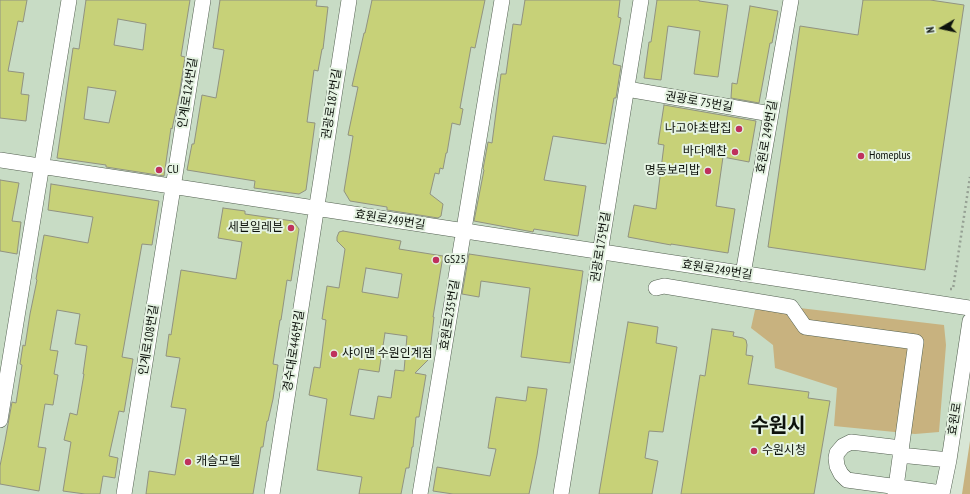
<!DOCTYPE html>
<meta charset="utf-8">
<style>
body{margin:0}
#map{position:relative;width:970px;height:494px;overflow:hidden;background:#d8e6d5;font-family:"PT Sans Narrow",sans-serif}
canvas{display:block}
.north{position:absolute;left:922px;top:8px;width:40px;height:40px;-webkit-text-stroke:3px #e5f3e2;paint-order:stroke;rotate:261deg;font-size:11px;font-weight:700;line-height:16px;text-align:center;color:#0d120c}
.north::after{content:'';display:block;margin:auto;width:14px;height:18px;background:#0d120c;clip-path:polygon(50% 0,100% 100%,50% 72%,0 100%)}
</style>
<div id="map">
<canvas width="970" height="494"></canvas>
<div class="north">N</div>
</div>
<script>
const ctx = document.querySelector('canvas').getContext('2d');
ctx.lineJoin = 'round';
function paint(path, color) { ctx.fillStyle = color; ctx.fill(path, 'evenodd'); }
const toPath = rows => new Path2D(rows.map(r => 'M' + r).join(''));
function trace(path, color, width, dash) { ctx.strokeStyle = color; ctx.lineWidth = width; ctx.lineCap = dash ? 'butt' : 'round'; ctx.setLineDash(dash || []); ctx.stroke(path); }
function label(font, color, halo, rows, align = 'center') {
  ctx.font = font + ' "PT Sans Narrow","Noto Sans KR",sans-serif'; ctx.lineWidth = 4; ctx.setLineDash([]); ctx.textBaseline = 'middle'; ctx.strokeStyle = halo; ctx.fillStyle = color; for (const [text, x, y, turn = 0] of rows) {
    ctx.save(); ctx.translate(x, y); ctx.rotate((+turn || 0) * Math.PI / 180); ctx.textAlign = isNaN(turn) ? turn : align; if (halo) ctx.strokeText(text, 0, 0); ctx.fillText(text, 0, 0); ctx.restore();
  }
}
paint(toPath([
 [0,0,970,0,970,297,965,319,937,494,0,494]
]), '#c8dcc5');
paint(toPath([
 [791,307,944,325,946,345,939,432,915,434,834,426,837,388,775,368,773,345,751,328,755,310],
 [970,441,970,494,962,494]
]), '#c8b27f');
const building = toPath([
 [0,0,27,0,23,22,18,21,8,71,24,73,21,94,29,95,26,121,0,118,0,0],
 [86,0,190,0,181,56,185,57,179,96,172,129,171,128,164,176,106,167,106,165,57,158,73,48,79,49,86,0],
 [118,19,146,24,143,50,114,45,118,19],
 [88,87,116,91,109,123,84,119,88,87],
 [220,0,317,0,316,6,328,7,323,49,322,49,318,71,314,70,307,122,315,123,306,190,299,194,254,188,255,181,187,170,192,144,194,144,202,95,216,98,224,50,213,48,220,0],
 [372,0,485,0,475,48,471,47,460,108,463,109,460,125,452,123,447,153,446,153,443,169,440,168,439,174,435,173,430,194,443,204,441,216,438,218,387,210,387,207,350,201,344,191,353,136,348,135,358,87,352,86,364,33,365,33,372,0],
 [525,0,620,0,618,17,621,18,613,64,621,66,616,98,614,98,606,144,553,136,544,180,586,186,578,236,534,229,533,232,474,221,484,170,483,169,488,142,492,143,501,74,506,74,513,24,521,25,525,0],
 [657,0,699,0,699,1,728,5,718,77,694,74,700,31,668,26,661,80,644,78,649,42,651,42,657,0],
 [863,0,930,0,964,5,925,270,768,247,800,26,858,35,863,0],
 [750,6,778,11,772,43,770,43,759,103,731,98,732,83,737,84,750,6],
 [664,105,756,121,749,162,723,157,716,206,735,209,728,253,671,244,671,245,628,237,634,205,656,209,664,145,658,144,664,105],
 [0,180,19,183,12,221,21,222,17,254,0,251,0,180],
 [51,184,159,201,152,245,142,244,122,357,133,359,124,412,119,411,109,456,118,458,115,478,103,476,100,494,85,494,63,491,71,442,64,440,70,413,77,415,84,374,83,374,87,346,75,344,80,314,57,310,50,350,58,351,54,374,58,375,53,405,45,404,38,447,46,448,39,491,0,484,0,466,5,441,12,402,16,403,22,365,20,364,23,345,25,346,30,314,37,280,36,279,44,235,88,243,93,217,48,210,51,184],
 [223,208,245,211,245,214,293,221,299,229,291,281,287,280,281,320,280,320,273,364,278,365,273,399,268,421,267,421,263,447,261,447,253,494,146,494,149,471,175,475,186,409,171,407,180,358,166,356,169,334,171,335,181,270,236,279,242,242,218,238,223,208],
 [343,231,401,241,399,249,443,256,433,317,434,317,429,359,415,373,426,375,419,417,416,417,413,447,412,447,409,468,406,468,401,494,359,494,362,477,317,470,327,399,309,395,314,367,320,368,326,320,322,319,327,286,339,288,345,249,337,241,337,237,339,232,343,231],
 [366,268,402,274,398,298,362,292,366,268],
 [385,333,407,336,404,371,395,370,391,398,378,396,374,419,350,415,359,369,379,372,385,333],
 [469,254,583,271,570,363,521,357,530,288,481,281,479,297,462,294,469,254],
 [628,322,658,327,656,343,677,347,663,432,649,431,645,458,658,461,652,494,599,494,628,322],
 [712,329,734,332,733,336,743,338,746,340,747,345,746,355,753,356,748,384,809,392,808,398,830,401,814,494,681,494,700,375,705,376,712,329],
 [528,387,547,389,537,455,529,494,453,494,433,491,437,467,490,476,496,449,488,448,496,397,526,401,528,387]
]);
paint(building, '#c7d178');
trace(building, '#919381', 1);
const minor = toPath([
 [627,89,771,114],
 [0,160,970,308],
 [743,274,791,0],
 [656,288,664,286,791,307,805,327,916,342,895,494],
 [0,420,69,0],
 [901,448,851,442,843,446,837,453,836,458,837,466,841,474,847,480,942,493],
 [900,455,949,460],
 [124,494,203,0],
 [272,494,349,0],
 [420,494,502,0],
 [561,494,641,0],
 [942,494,949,460,970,321]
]);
trace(minor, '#536051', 16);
trace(toPath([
 [950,289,953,289,970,177]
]), '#96a194', 2.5, [2, 3]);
trace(minor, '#fff', 15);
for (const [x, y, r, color] of [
 [739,129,4,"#bf315d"],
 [735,152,4,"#bf315d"],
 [861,156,4,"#bf315d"],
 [159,170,4,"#bf315d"],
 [708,171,4,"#bf315d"],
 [291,228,4,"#bf315d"],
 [436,260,4,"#bf315d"],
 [334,354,4,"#bf315d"],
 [754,451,4,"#bf315d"],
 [188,462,4,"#bf315d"]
]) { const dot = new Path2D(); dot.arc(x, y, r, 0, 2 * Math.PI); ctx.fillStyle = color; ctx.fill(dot); trace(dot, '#e5f3e2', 1.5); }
label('12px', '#0d120c', '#e5f3e2', [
 ["인계로124번길",188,93,-81],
 ["권광로 75번길",699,102,10],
 ["권광로187번길",332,104,-81],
 ["효원로 249번길",767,137,-80],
 ["효원로249번길",390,220,9],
 ["권광로175번길",601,247,-81],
 ["효원로249번길",717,270,9],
 ["효원로235번길",450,315,-81],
 ["인계로108번길",149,340,-81],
 ["경수대로446번길",294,351,-81],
 ["효원로",955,419,-81]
]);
label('12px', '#0d120c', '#e5f3e2', [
 ["나고야초밥집",731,129,"right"],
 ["바다예찬",727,152,"right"],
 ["Homeplus",869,156],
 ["CU",167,170],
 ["명동보리밥",700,171,"right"],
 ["세븐일레븐",283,228,"right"],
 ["GS25",444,260],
 ["샤이맨 수원인계점",342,354],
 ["수원시청",762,451],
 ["캐슬모텔",196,462]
], 'left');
label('bold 20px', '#0d120c', '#e5f3e2', [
 ["수원시",778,426]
]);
</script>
